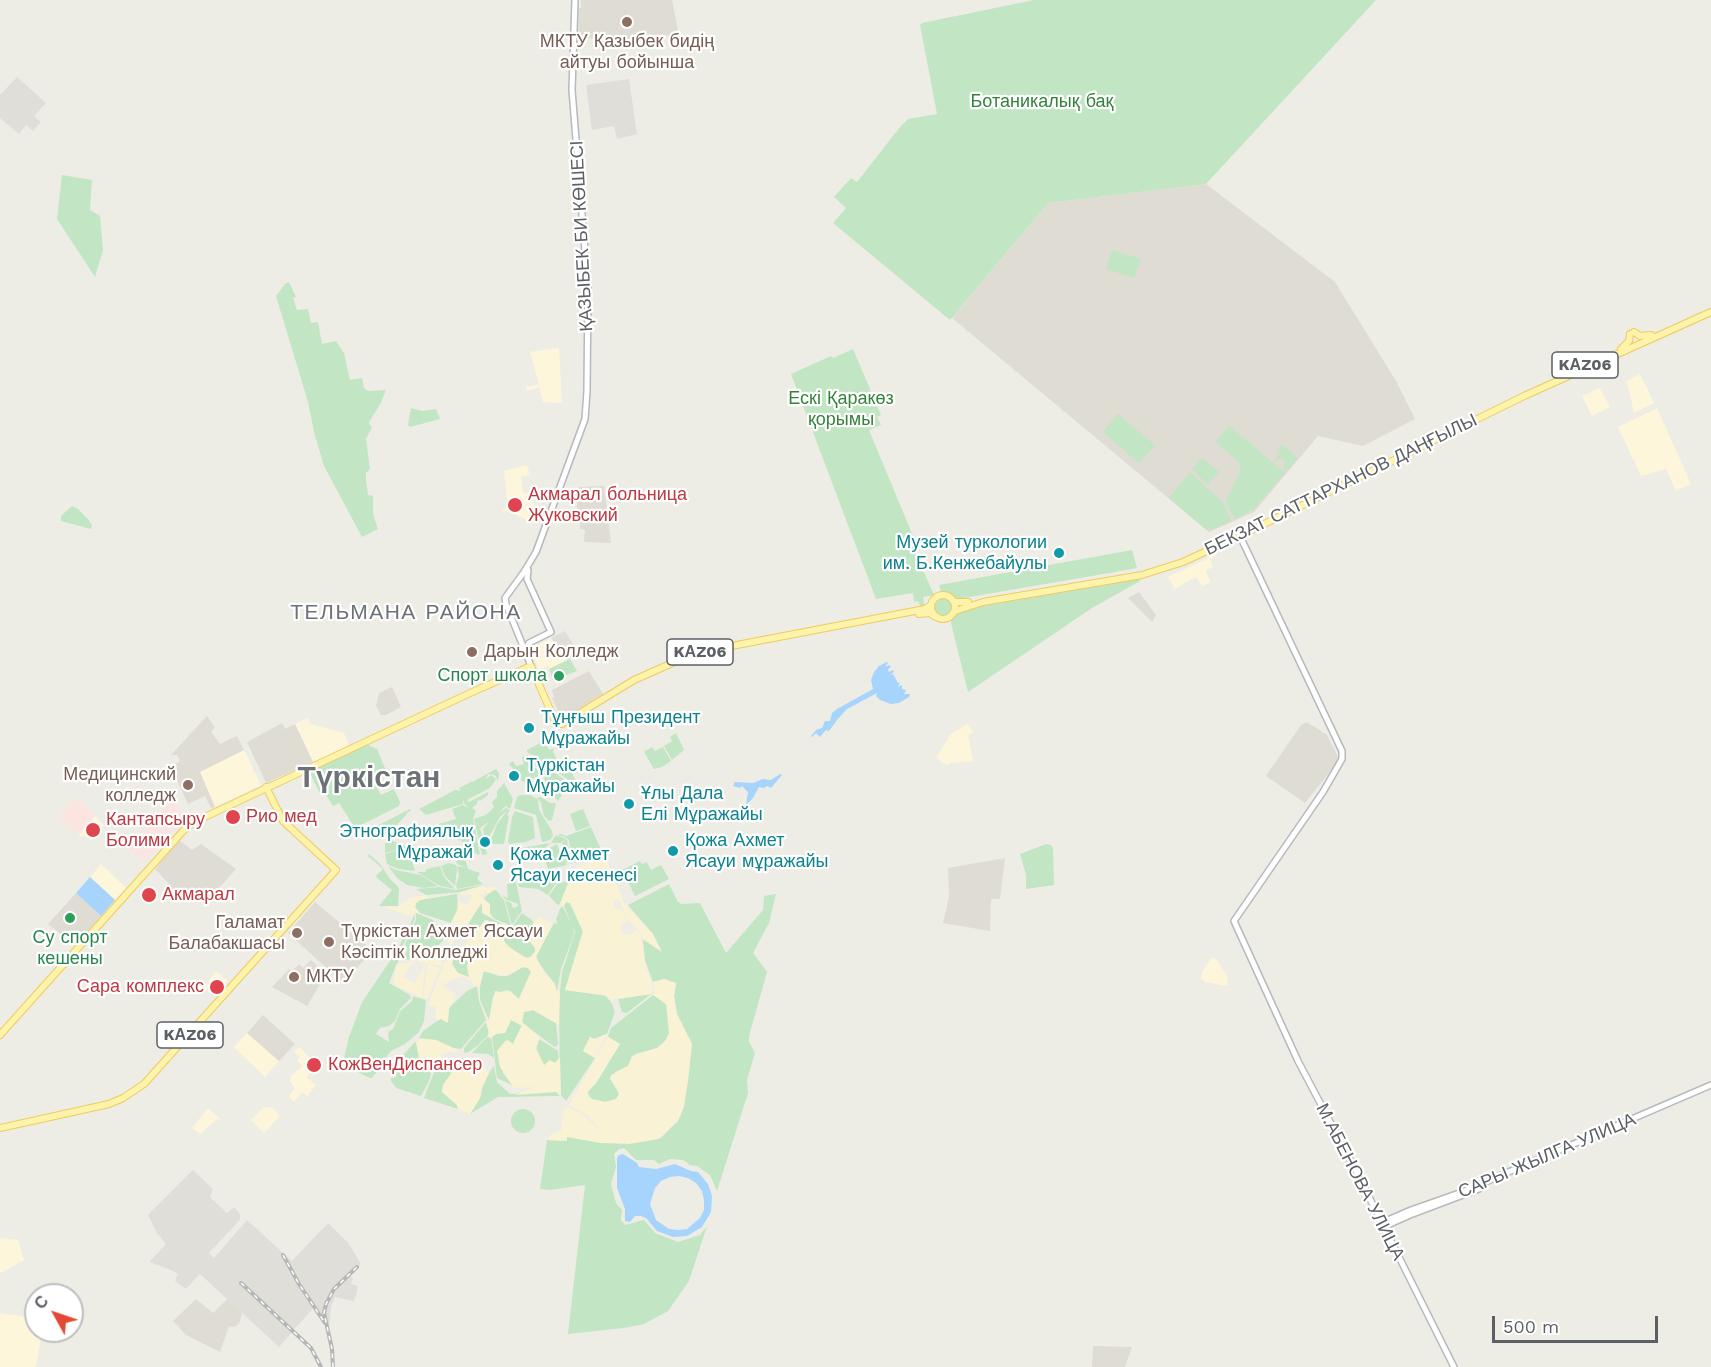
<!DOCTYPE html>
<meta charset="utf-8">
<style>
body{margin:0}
#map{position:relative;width:1711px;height:1367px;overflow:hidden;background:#eeede5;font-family:"Work Sans",sans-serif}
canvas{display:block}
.north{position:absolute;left:24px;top:1283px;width:60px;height:60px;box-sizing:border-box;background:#fff;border:2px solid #bebfc1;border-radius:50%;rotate:310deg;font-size:16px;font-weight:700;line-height:24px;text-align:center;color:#5c6065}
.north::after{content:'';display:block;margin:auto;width:21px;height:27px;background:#e54934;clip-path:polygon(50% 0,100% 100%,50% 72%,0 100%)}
.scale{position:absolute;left:1492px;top:1316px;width:166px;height:27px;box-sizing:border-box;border:3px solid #5c6065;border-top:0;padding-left:8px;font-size:18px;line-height:21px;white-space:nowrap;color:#5c6065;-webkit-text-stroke:4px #fff;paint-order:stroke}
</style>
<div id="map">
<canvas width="1711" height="1367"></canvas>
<div class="north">С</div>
<div class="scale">500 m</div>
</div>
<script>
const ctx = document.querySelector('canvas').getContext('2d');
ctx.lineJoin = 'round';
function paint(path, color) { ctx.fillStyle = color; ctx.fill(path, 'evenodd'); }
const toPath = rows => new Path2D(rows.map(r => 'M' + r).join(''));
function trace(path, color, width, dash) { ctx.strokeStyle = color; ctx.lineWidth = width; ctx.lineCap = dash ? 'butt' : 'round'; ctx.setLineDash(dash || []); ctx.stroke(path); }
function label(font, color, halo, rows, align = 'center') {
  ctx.font = font + ' "Work Sans",sans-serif'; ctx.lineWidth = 4.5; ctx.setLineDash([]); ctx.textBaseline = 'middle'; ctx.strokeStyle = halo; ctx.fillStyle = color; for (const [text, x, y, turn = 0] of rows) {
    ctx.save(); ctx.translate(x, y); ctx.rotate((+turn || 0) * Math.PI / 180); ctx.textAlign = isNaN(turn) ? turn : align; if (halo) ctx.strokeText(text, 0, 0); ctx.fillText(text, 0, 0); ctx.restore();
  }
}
paint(toPath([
 [559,348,562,403,543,402,539,387,527,391,526,387,539,384,530,352],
 [1640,374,1654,403,1634,413,1627,381],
 [1600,388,1610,407,1592,416,1582,396],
 [1657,408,1691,484,1676,491,1666,469,1641,476,1618,427],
 [527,465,530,475,521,477,523,493,537,492,529,521,509,512,503,511,502,509,508,508,504,471],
 [1214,553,1216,556,1210,559,1213,567,1205,571,1211,582,1202,586,1196,577,1175,589,1168,577,1209,558,1208,556],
 [551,638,567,660,549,669,548,666,539,670,530,649],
 [308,718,310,724,344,733,349,745,313,762,295,724],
 [968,724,973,732,968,735,973,761,949,763,948,766,936,758,951,734],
 [244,750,261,785,215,807,199,772],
 [95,816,104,825,91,841,84,835,82,837,78,835],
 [101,864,126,888,115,900,90,877],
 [1212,957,1217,960,1228,978,1227,986,1205,982,1201,978,1202,972],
 [216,971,228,981,214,996,203,988],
 [247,1033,279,1061,265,1077,234,1047],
 [299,1047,317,1065,306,1077,316,1085,307,1096,302,1092,294,1102,289,1096,295,1089,290,1081,291,1076,303,1066,297,1061,300,1057,294,1052],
 [264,1107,273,1108,280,1116,264,1133,251,1120],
 [208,1108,221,1120,217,1119,200,1134,192,1128],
 [0,1238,18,1240,24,1260,0,1273],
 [0,1313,36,1318,36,1331,42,1331,36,1367,0,1367]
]), '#fdf6db');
paint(toPath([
 [17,77,46,103,34,116,41,122,33,131,26,125,19,134,0,118,0,95],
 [629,79,637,134,617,139,614,126,592,130,586,85],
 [565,631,579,654,567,660,551,638],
 [193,1170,213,1189,210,1197,227,1213,234,1207,240,1214,240,1220,209,1253,214,1258,247,1220,292,1261,328,1223,346,1241,347,1241,361,1264,349,1275,353,1279,351,1284,358,1286,355,1299,354,1301,335,1297,331,1307,330,1322,326,1326,314,1307,279,1347,200,1274,186,1289,175,1281,178,1274,171,1270,149,1262,166,1244,157,1233,148,1215]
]), '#e0ded9');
paint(toPath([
 [581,0,672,0,679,36,641,34,641,39,578,38,579,8,581,8],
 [1206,184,1335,282,1396,381,1415,419,1363,446,1318,436,1254,512,1209,532,952,318,1048,203],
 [604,486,611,543,584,542,585,530,580,529,581,516,576,515,579,487],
 [1139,592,1156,615,1152,622,1128,598],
 [589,671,603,694,566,717,561,717,552,698,554,697,552,690],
 [392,687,401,707,386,715,381,715,376,706,379,693],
 [207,716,215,727,211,732,220,744,237,736,244,750,200,772,215,807,211,808,205,796,188,804,171,767,180,761,177,755,171,755],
 [1307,722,1327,735,1338,757,1336,764,1305,803,1266,776,1301,725],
 [282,723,285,729,295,724,313,762,266,783,247,742],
 [179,840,192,850,201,844,236,869,205,904,198,898,194,902,183,898,179,902,165,890,170,885,155,869],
 [1005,858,1000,899,991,899,990,931,943,923,949,897,948,868],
 [76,893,101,916,80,940,69,931,63,936,48,924],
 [315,902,372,950,344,984,288,933],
 [311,960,326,974,307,1006,272,987,289,969,292,971,299,964,303,968],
 [263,1015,295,1044,279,1061,247,1033],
 [196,1299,213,1313,227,1299,242,1313,239,1324,234,1327,229,1326,220,1352,186,1335,173,1321],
 [1093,1346,1132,1347,1125,1367,1092,1367]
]), '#dedcd3');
paint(toPath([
 [76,797,95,816,78,835,58,817],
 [175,797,181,814,180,824,144,863,127,848]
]), '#fbe5e1');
paint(toPath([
 [1034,0,1376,0,1206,184,1048,203,950,320,833,223,846,208,834,197,851,178,857,182,900,127,908,119,937,114,920,25,922,23],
 [62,175,92,180,90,210,100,216,103,250,95,277,57,219],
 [1112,250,1141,259,1134,278,1106,269],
 [289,282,296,297,293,298,297,310,308,309,311,323,318,322,322,344,336,341,344,353,350,380,362,378,364,388,368,391,386,390,381,403,369,422,370,425,372,427,366,439,370,469,366,473,366,480,368,495,373,496,373,514,378,529,362,537,324,466,314,432,308,402,276,296,285,284],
 [853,349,881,415,877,417,881,425,869,430,913,536,909,538,934,595,923,597,925,608,921,608,918,601,914,602,913,593,876,599,791,374,831,356,833,358],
 [411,408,422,411,436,409,440,419,410,427,408,425],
 [1118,414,1155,445,1139,463,1103,432],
 [1229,426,1285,473,1254,509,1235,519,1226,503,1227,498,1238,476,1241,464,1216,442],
 [1282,445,1298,458,1286,471,1283,467,1286,462,1280,458,1275,462,1274,461,1280,454,1277,451],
 [1202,458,1219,472,1207,484,1192,469],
 [1190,472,1224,504,1231,521,1211,530,1204,528,1169,498],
 [72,506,78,509,88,519,92,525,91,529,61,521,61,516],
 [1132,550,1137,568,1115,572,958,599,946,592,941,592,939,585],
 [1139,579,1140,581,1092,608,968,692,951,623,951,620,960,610],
 '933 607a10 10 0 1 1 20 0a10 10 0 1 1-20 0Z',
 [570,659,577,671,553,680,549,669],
 [676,733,684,750,672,760,664,746,672,741,670,737],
 [544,741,549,750,554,748,553,751,561,770,569,766,578,786,527,752,527,750],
 [366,744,377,749,387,773,377,777,375,784,381,795,394,789,400,802,399,806,355,828,339,803,333,806,323,790,319,792,309,771],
 [652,747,655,751,663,747,671,761,662,767,654,769,644,752],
 [528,755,531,769,536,768,540,774,538,777,535,778,535,775,534,778,523,782,509,764,513,761,516,766,524,764,522,757],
 [530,756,568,782,562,787,561,797,558,801,548,789,544,780,545,776,552,773,545,775,541,774],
 [496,769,499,773,498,781,495,775,488,774,486,779,491,775,496,779,490,788,467,800,469,802,488,792,488,795,480,801,478,799,477,804,472,808,476,811,473,819,480,854,478,855,462,842,459,834,460,841,452,835,459,833,457,827,458,832,451,834,438,824,456,819,452,809,463,805,468,808,464,803,463,799,463,804,426,815,419,809,455,790,461,791,459,788,473,781,475,784,474,781],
 [504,783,513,799,510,809,506,806,497,814,506,808,510,810,507,815,509,816,504,844,493,844,491,840,497,824,508,810,500,817,486,842,483,829,489,822,480,828,487,854,482,855,474,819,486,815,494,807,492,802,497,797,497,791],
 [520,795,530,795,538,800,539,810,552,831,553,836,550,840,542,842,536,815,514,808,517,797],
 [541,797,550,803,556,803,552,820,549,821,544,816,541,803,537,798],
 [410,809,411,811,407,812,407,814,389,833,384,834,375,827],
 [583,809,590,826,576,831,570,814],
 [515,811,533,817,535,838,526,842,509,844,508,841,512,817],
 [591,827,602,852,577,862,571,856,569,840,563,836,556,836,561,834,566,836],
 [555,836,563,837,567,840,570,854,576,863,569,860,572,864,571,864,565,856,569,864,565,861,567,865,548,869,544,857,537,858,535,854,543,852,557,844,563,862,564,860,565,861,563,851,567,851,564,850,562,844,565,839,561,843,551,843],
 [390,840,408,847,415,871,398,869,387,864,385,854,402,849,385,853,385,843],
 [550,843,542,851,517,857,515,853,516,857,511,858,510,850],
 [1046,844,1051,845,1053,849,1054,885,1026,889,1026,875,1020,854],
 [369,854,381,865,390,879,399,888,398,906,379,906,392,890,377,878,376,876,383,869,368,856],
 [465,859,468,869,480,873,477,879,483,884,457,889,456,885,459,875,457,866,467,868,457,864,456,861],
 [640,861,642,864,647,862,651,870,661,865,669,879,635,896,622,870],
 [449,863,456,865,457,870,455,886,445,876,441,866],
 [388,866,396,870,421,875,438,886,424,888,407,885,397,878],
 [440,866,444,877,455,889,440,886,417,872,425,872,427,869],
 [556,873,557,882,548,895,538,889,519,887,518,883],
 [571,873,571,876,560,904,558,905,549,896,558,883,568,881,568,874],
 [516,882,522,911,512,925,505,900,511,903,513,908,517,907,518,904,505,899,502,895,508,898,507,884],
 [669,884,678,902,681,904,700,903,726,953,763,910,764,896,776,894,769,923,753,953,767,972,749,1036,749,1042,755,1053,747,1080,748,1093,717,1191,710,1175,697,1166,690,1165,683,1160,670,1159,659,1164,654,1160,636,1160,624,1148,619,1149,614,1154,616,1167,611,1184,616,1203,622,1210,621,1220,625,1225,644,1220,655,1233,678,1242,700,1235,707,1226,689,1281,668,1311,644,1324,624,1328,568,1334,585,1185,550,1190,540,1189,547,1140,567,1141,567,1136,601,1143,656,1139,662,1137,680,1117,684,1106,692,1044,677,1014,674,996,676,984,664,979,653,982,645,960,643,939,644,940,653,934,628,905],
 [483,885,461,892,426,895,416,889,440,887,455,890],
 [491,890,496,890,504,900,511,926,495,919,490,914,490,905,484,899],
 [457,894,458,908,451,923,420,913,415,907,416,903,420,900],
 [566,902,570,903,583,932,565,990,606,996,612,1004,615,1012,607,1034,594,1039,590,1037,583,1051,595,1058,566,1101,561,1095,560,1089,559,1001,562,972,575,932,564,906],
 [482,903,482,913,502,924,481,926,477,931,469,932,467,931,466,926],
 [563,907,573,927,574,934,561,969,557,991,555,984,537,961,536,955,554,923,557,924,557,921,556,920,560,908],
 [414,913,415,919,402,947,401,957,396,965,389,983,410,995,411,998,400,1009,395,1021,389,1026,380,1028,376,1034,389,1042,388,1032,393,1029,400,1011,412,1001,413,996,426,1000,424,1021,419,1032,405,1044,391,1051,384,1060,369,1066,377,1072,372,1078,370,1078,344,1066,345,1063,343,1062,349,1037,362,1002,398,949,413,918],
 [416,913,433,920,442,932,443,941,425,957,406,960,403,958,407,951,405,944,416,920],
 [522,913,533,921,533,927,525,934,535,946,535,951,531,957,526,958,509,947,503,939,505,932,510,930,517,932,527,939,513,926],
 [466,947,471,952,467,967,470,978,458,973,452,964,453,959,462,949],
 [523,967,528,968,531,972,518,1000,510,991,506,990,493,996,489,1020,480,1000,480,986,483,971,499,976,508,976],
 [477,986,479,1001,486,1020,461,1049,454,1048,436,1040,419,1038,423,1031,441,1018,448,1022,449,1008,467,991],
 [651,994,627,1013,622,1012,618,999],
 [653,995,666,1004,669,1033,667,1039,657,1048,635,1054,628,1066,615,1072,612,1082,619,1094,616,1099,605,1102,592,1099,588,1097,588,1091,596,1083,620,1044,608,1037,611,1028],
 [533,1010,556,1023,558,1044,555,1047,523,1024,522,1019,524,1012],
 [511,1020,522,1026,513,1044,508,1040,503,1073,512,1085,497,1078,492,1037,498,1033,505,1033],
 [486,1022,489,1034,477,1046,467,1053,464,1052,464,1048],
 [487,1037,491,1038,494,1058,488,1054,472,1053],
 [539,1039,558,1051,559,1060,554,1063,550,1061,545,1066,543,1064,536,1050],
 [415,1042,418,1046,418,1054,426,1064,442,1066,432,1070,429,1081,421,1096,396,1088,391,1081,391,1078,396,1077,392,1067],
 [494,1066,497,1082,510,1094,556,1092,560,1096,498,1097,470,1114,480,1098,482,1088,489,1073],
 [453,1067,455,1069,443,1085,442,1092,457,1105,458,1109,424,1098,434,1072,438,1069,445,1070],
 '511 1121a12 12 0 1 1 24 0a12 12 0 1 1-24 0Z'
]), '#c2e5c3');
paint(toPath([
 [605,856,624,903,653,934,662,952,644,940,640,932,627,919,620,901,617,899,614,900,614,908,623,911,627,922,621,923,622,934,628,935,637,930,641,936,646,968,653,987,651,994,610,1000,605,995,565,990,583,931,570,903,566,902,564,906,560,904,571,876,568,871],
 [483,886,485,888,495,886,496,889,488,894,485,892,481,897,490,904,490,913,493,918,482,913,482,903,480,904,466,928,461,927,451,946,458,947,466,945,468,939,465,929,469,932,477,931,484,921,487,920,494,925,505,923,517,931,505,932,504,942,509,947,524,957,529,958,535,952,535,948,524,934,528,931,535,940,538,937,531,928,539,916,553,924,536,957,544,972,555,984,556,991,560,991,559,1025,533,1010,524,1012,522,1022,540,1037,536,1048,544,1065,550,1060,555,1063,560,1057,561,1093,556,1092,515,1095,534,1087,514,1088,500,1067,497,1051,506,1040,513,1044,522,1025,511,1020,505,1033,495,1034,491,1038,488,1035,489,1031,486,1022,489,1020,495,991,502,992,510,991,519,999,531,972,528,968,523,967,505,976,484,971,480,986,475,987,471,980,462,976,450,980,446,984,444,983,442,986,455,994,454,1000,449,1008,448,1021,447,1023,441,1019,437,1021,435,1016,436,1007,428,1006,445,961,450,961,452,956,451,946,446,939,448,939,454,927,451,923,457,911,458,901,466,905,471,899,472,895,459,894,461,892],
 [464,948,469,948,471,952,467,967,469,977,458,973,452,964,453,959],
 [426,895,430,898,420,900,416,903,415,908,420,913,414,913,413,917,384,907,399,906,410,898],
 [432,954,442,963,441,966,416,961,409,966,403,977,415,983,425,965,422,998,394,984,396,967,399,964,425,959],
 [428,964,440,968,427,999,423,998],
 [664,979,676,983,674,996,677,1014,692,1044,688,1081,684,1106,678,1121,659,1139,629,1144,601,1143,567,1137,567,1141,547,1140,551,1134,561,1131,563,1112,564,1109,568,1107,583,1115,603,1133,588,1116,569,1105,608,1037,620,1044,596,1083,587,1093,592,1099,605,1102,616,1099,619,1094,618,1090,610,1079,611,1075,628,1066,632,1056,657,1048,664,1043,669,1033,667,1006,664,1002,653,995,655,990,653,982],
 [607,1034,595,1058,583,1051,590,1037,594,1039],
 [421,1039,436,1040,457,1050,458,1052,446,1052,440,1055,442,1058,452,1064,457,1064,462,1059,475,1059,476,1065,483,1065,489,1073,482,1088,480,1098,470,1114,458,1109,457,1105,442,1092,443,1085,455,1068,438,1069,436,1068,440,1066,423,1063,419,1059,416,1042]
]), '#f9f2d5');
paint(toPath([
 [887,662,888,663,885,667,890,665,891,667,888,669,889,672,893,670,894,672,890,675,893,674,898,683,900,682,898,687,902,685,902,689,906,690,904,694,910,694,909,697,899,703,891,704,880,700,876,696,877,693,847,709,837,720,829,731,826,730,820,737,816,733,812,737,811,736,816,730,822,728,825,721,830,721,832,713,837,709,873,689,871,680,874,672,879,666],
 [780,774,782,775,771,788,767,786,764,788,759,787,753,798,746,805,748,792,742,786,740,788,733,786,735,782,753,783,763,779,771,780],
 [90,877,115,900,101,916,76,893],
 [623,1154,637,1163,639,1167,656,1169,675,1164,691,1171,698,1172,708,1184,712,1196,711,1212,702,1227,687,1236,673,1237,657,1231,646,1218,641,1216,635,1216,630,1222,625,1221,625,1209,617,1188,617,1158,619,1155],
 [679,1176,688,1178,696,1183,702,1191,704,1200,704,1210,700,1218,687,1229,678,1230,669,1229,656,1220,650,1204,655,1188,661,1181,670,1177]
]), '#a6d4fd');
const secondary = toPath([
 [1239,534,1342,751,1342,759,1323,792,1234,921,1298,1061,1355,1169,1454,1367],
 [525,650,529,643,551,632,527,579,528,570],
 [531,666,506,604,505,598,524,572,536,552,585,419,587,391,588,288,572,90,575,0],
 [1381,1223,1411,1210,1462,1192,1711,1085],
 [1383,1227,1410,1215,1479,1189]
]);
const primary = toPath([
 [1634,332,1640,336,1651,335],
 [1621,349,1629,341,1630,334],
 '931 607a12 12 0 1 1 24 0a12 12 0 1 1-24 0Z',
 [955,602,968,602],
 [955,611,983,602,1142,575,1183,562,1248,532,1524,396,1711,312],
 [919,614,930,613,934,616],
 [0,1035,183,831,194,822,468,694,531,666,554,719,562,724,634,680,695,653,925,609,931,605],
 [0,1128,109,1104,123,1098,144,1084,336,870,283,821,266,787]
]);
trace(secondary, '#b6b9be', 8);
trace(primary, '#eecb5e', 8);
trace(secondary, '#fff', 5);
trace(primary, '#fdf3ab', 6);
const rail = toPath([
 [283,1255,299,1284,325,1323],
 [241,1283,311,1348,321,1367],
 [333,1367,332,1349,324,1313,326,1304,334,1289,357,1267]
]);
trace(rail, '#b5b6b6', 4);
trace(rail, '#fff', 1.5, [4.5]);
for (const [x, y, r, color] of [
 [627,22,6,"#8d6e63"],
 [515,505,8,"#e0444e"],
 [1059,553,6,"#0f9aa8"],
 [472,652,6,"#8d6e63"],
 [559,676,6,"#2e9e5b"],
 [529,728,6,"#0f9aa8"],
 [514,776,6,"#0f9aa8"],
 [188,785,6,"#8d6e63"],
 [629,804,6,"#0f9aa8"],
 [233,817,8,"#e0444e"],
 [93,830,8,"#e0444e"],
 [485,842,6,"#0f9aa8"],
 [673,851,6,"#0f9aa8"],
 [498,865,6,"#0f9aa8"],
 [149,895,8,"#e0444e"],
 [70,918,6,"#2e9e5b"],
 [297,933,6,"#8d6e63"],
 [329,942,6,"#8d6e63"],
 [294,977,6,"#8d6e63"],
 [217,987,8,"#e0444e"],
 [314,1065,8,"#e0444e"]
]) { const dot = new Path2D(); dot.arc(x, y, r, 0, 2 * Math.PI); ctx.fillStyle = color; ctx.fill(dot); trace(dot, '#fff', 2); }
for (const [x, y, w] of [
 [1585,365,66],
 [700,652,66],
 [190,1035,66]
]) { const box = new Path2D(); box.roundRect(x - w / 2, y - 13, w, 26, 4.5); ctx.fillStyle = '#fff'; ctx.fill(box); trace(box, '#5c6065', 1.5); }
label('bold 16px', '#5c6065', null, [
 ["KАZ06",1585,365],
 ["KАZ06",700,652],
 ["KАZ06",190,1035]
]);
label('18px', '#785e54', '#fff', [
 ["МКТУ Қазыбек бидің",627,42,"center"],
 ["айтуы бойынша",627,63,"center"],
 ["Дарын Колледж",484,652],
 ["Медицинский",176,775,"right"],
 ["колледж",176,796,"right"],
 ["Галамат",285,923,"right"],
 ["Балабакшасы",285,944,"right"],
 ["Түркістан Ахмет Яссауи",341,932],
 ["Кәсіптік Колледжі",341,953],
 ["МКТУ",306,977]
], 'left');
label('18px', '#36823d', '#fff', [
 ["Ботаникалық бақ",1042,102],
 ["Ескі Қаракөз",841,399],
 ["қорымы",841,420]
]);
label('18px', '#5c6065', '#fff', [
 ["ҚАЗЫБЕК БИ КӨШЕСІ",582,236,-93],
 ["БЕКЗАТ САТТАРХАНОВ ДАҢҒЫЛЫ",1341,485,-26],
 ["САРЫ ЖЫЛГА УЛИЦА",1547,1156,-23],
 ["М.АБЕНОВА УЛИЦА",1360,1182,63]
]);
label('18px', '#be3a42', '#fff', [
 ["Акмарал больница",528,495],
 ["Жуковский",528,516],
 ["Рио мед",246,817],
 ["Кантапсыру",106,820],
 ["Болими",106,841],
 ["Акмарал",162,895],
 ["Сара комплекс",204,987,"right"],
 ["КожВенДиспансер",328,1065]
], 'left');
label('18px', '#0d838f', '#fff', [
 ["Музей туркологии",1047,543,"right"],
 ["им. Б.Кенжебайулы",1047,564,"right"],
 ["Тұңғыш Президент",541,718],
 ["Мұражайы",541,739],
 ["Түркістан",526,766],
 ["Мұражайы",526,787],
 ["Ұлы Дала",641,794],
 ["Елі Мұражайы",641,815],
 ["Этнографиялық",473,832,"right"],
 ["Мұражай",473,853,"right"],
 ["Қожа Ахмет",685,841],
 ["Ясауи мұражайы",685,862],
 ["Қожа Ахмет",510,855],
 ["Ясауи кесенесі",510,876]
], 'left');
label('18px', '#27864d', '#fff', [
 ["Спорт школа",547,676],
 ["Су спорт",70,938,"center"],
 ["кешены",70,959,"center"]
], 'right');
ctx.letterSpacing = '1.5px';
label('21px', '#6d7277', '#fff', [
 ["ТЕЛЬМАНА РАЙОНА",406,613]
]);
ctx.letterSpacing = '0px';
label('bold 30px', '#6d7277', '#fff', [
 ["Түркістан",369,778]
]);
</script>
